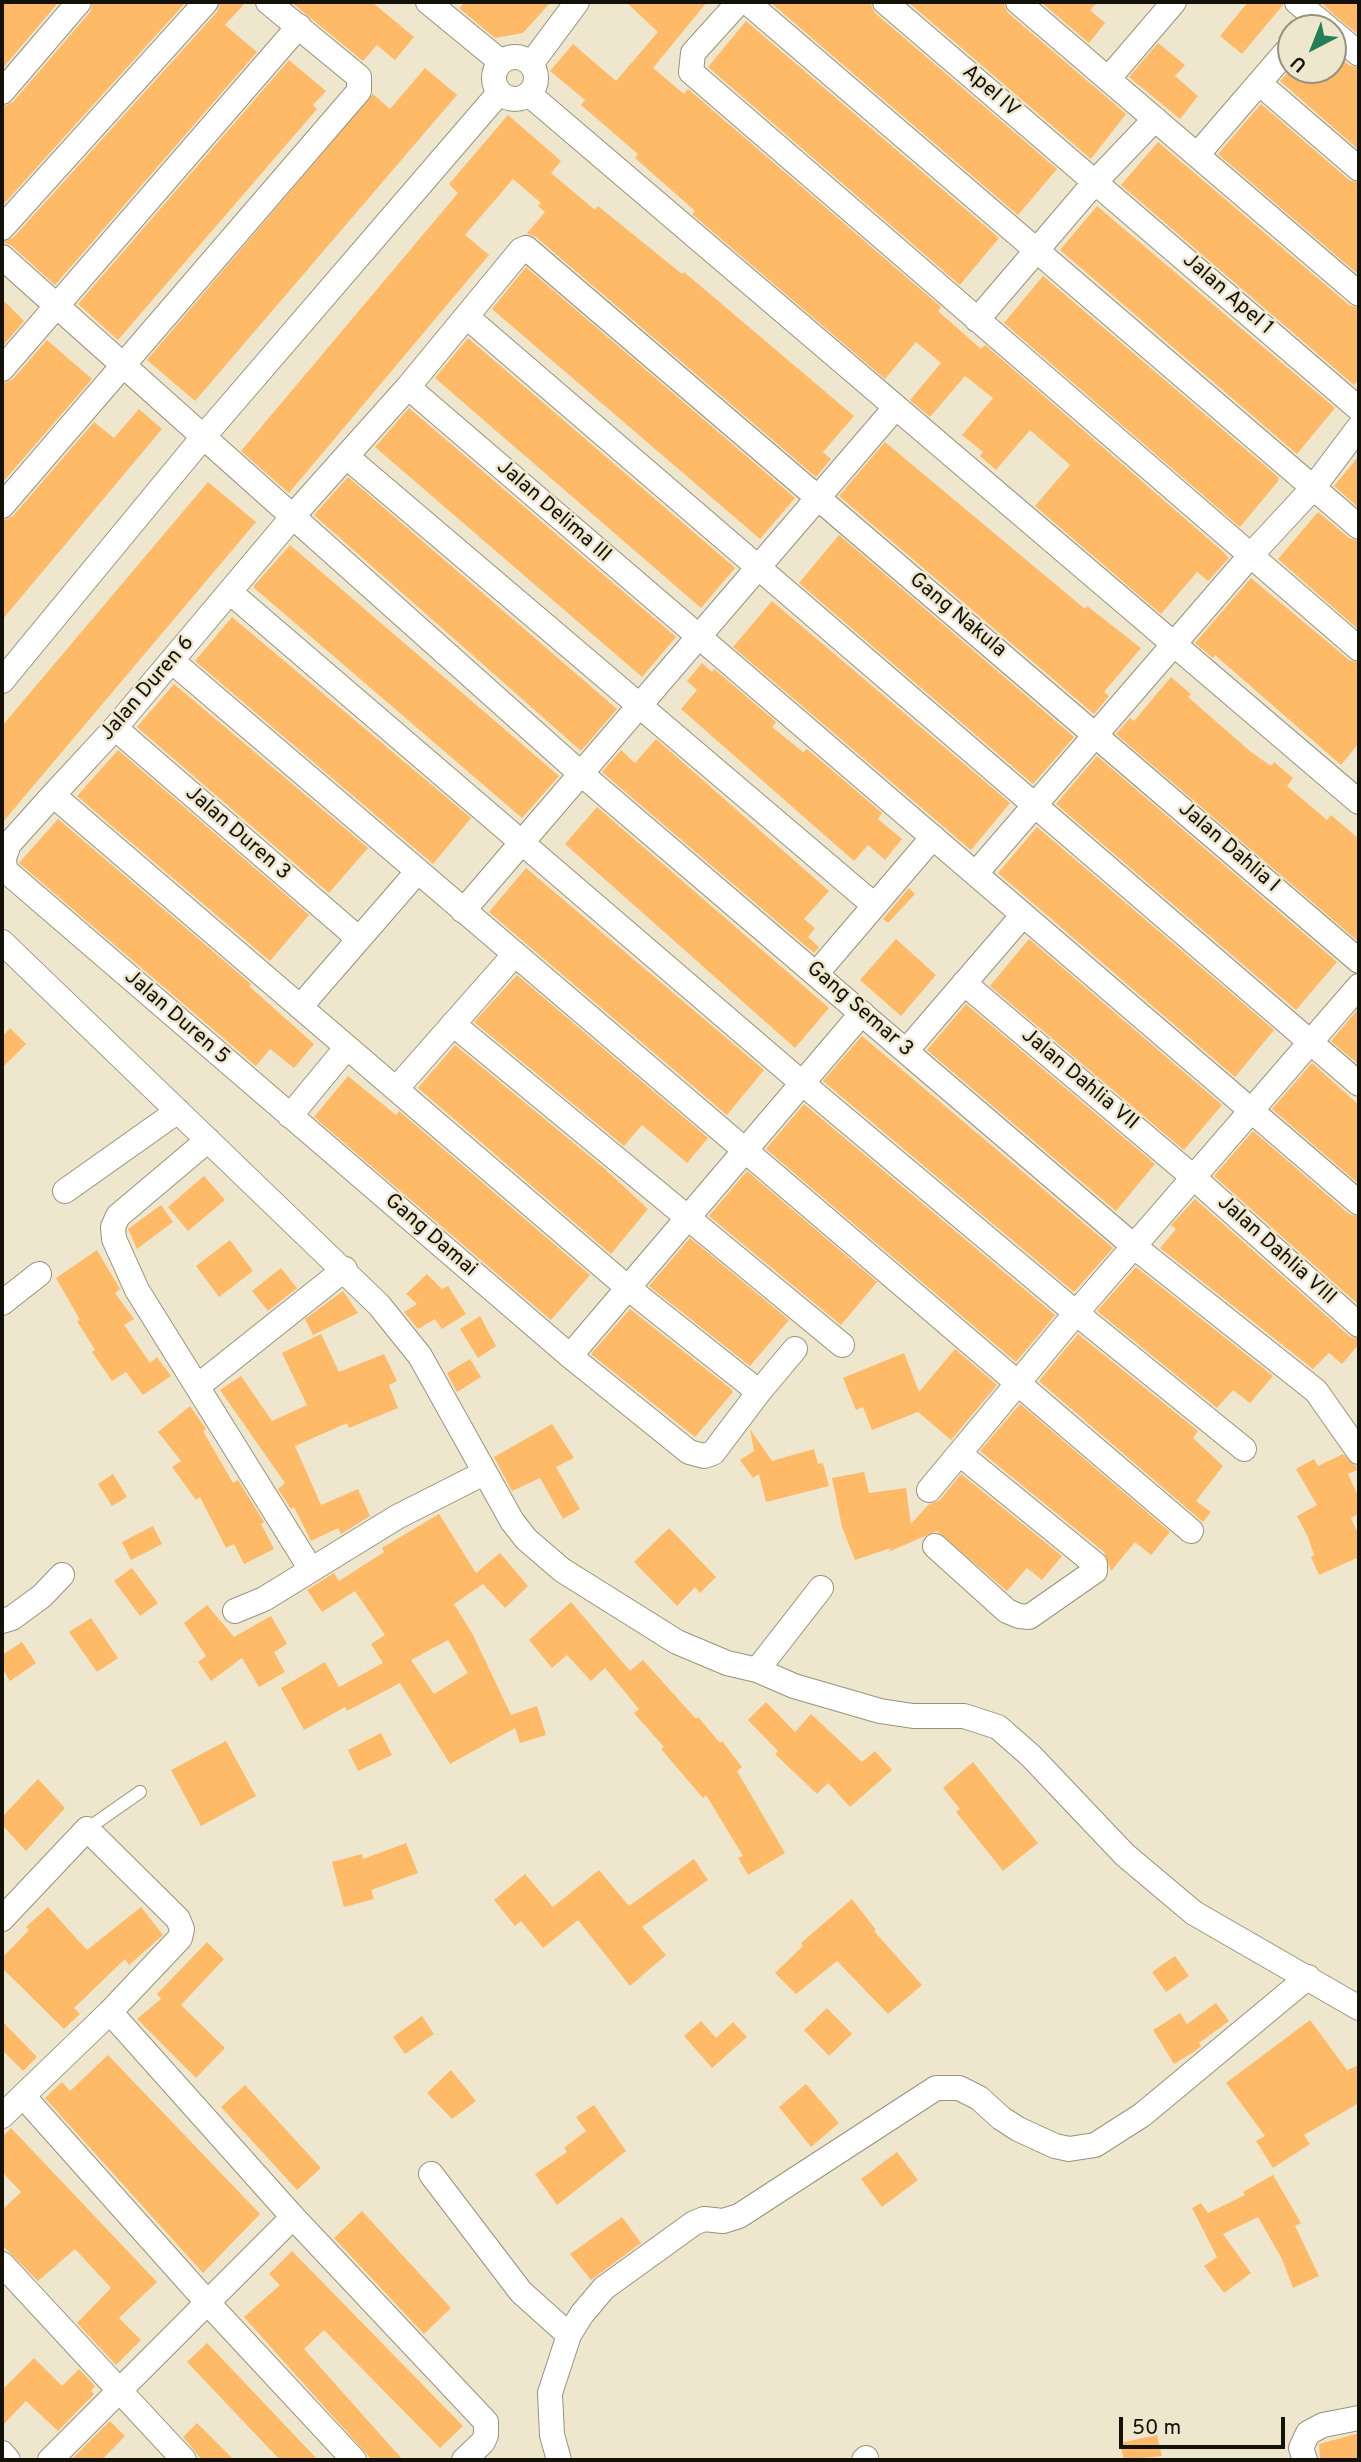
<!DOCTYPE html>
<style>
body{margin:0}
#map{position:relative;width:1361px;height:2462px;overflow:hidden;background:#eee7ce;font-family:Overpass,sans-serif}
canvas{display:block}
.frame{position:absolute;inset:0;border:4px solid #141108;pointer-events:none}
.north{position:absolute;left:1277px;top:14px;width:70px;height:70px;box-sizing:border-box;background:#eee7ce;border:2px solid #97917f;border-radius:50%;rotate:222deg;font-size:19px;font-weight:700;line-height:28px;text-align:center;color:#141108}
.north::after{content:'';display:block;margin:auto;width:24px;height:32px;background:#238056;clip-path:polygon(50% 0,100% 100%,50% 72%,0 100%)}
.scale{position:absolute;left:1119px;top:2417px;width:166px;height:32px;box-sizing:border-box;border:4px solid #141108;border-top:0;padding-left:9px;font-size:21px;line-height:24px;white-space:nowrap;color:#141108;-webkit-text-stroke:5px #eee7ce;paint-order:stroke}
</style>
<div id="map">
<canvas width="1361" height="2462"></canvas>
<div class="frame"></div>
<div class="north">U</div>
<div class="scale">50 m</div>
</div>
<script>
const ctx = document.querySelector('canvas').getContext('2d');
ctx.lineJoin = 'round';
function paint(path, color) { ctx.fillStyle = color; ctx.fill(path, 'evenodd'); }
const toPath = rows => new Path2D(rows.map(r => 'M' + r).join(''));
function trace(path, color, width, dash) { ctx.strokeStyle = color; ctx.lineWidth = width; ctx.lineCap = dash ? 'butt' : 'round'; ctx.setLineDash(dash || []); ctx.stroke(path); }
function label(font, color, halo, rows, align = 'center') {
  ctx.font = font + ' Overpass,sans-serif'; ctx.lineWidth = 5; ctx.setLineDash([]); ctx.textBaseline = 'middle'; ctx.strokeStyle = halo; ctx.fillStyle = color; for (const [text, x, y, turn = 0] of rows) {
    ctx.save(); ctx.translate(x, y); ctx.rotate((+turn || 0) * Math.PI / 180); ctx.textAlign = isNaN(turn) ? turn : align; if (halo) ctx.strokeText(text, 0, 0); ctx.fillText(text, 0, 0); ctx.restore();
  }
}
paint(toPath([
 [2,2,54,2,57,4,2,69],
 [93,2,186,2,2,206,2,107,13,102,90,12],
 [220,2,246,2,225,25,257,52,55,285,12,246,3,242,13,238,217,12],
 [291,2,372,2,414,37,395,60,377,45,363,61],
 [465,2,551,2,523,33,495,38,459,8],
 [626,2,707,2,653,68,684,94,688,89,941,307,938,311,981,349,985,345,1221,550,1229,558,1208,581,1197,572,1161,614,1035,506,1070,465,1030,430,996,470,980,456,983,452,962,435,993,398,965,376,930,417,910,400,941,363,916,342,885,379,692,214,695,211,635,158,638,154,581,105,585,100,550,71,573,44,616,81,658,32],
 [770,2,870,2,875,13,1057,169,1018,215],
 [908,2,1003,2,1008,13,1126,114,1091,159],
 [1041,2,1098,2,1090,10,1105,23,1089,43],
 [1248,2,1282,2,1283,5,1242,54,1220,36],
 [1320,2,1359,2,1359,35,1339,19],
 [746,21,999,238,960,285,708,67],
 [1158,43,1185,65,1175,76,1198,96,1180,119,1129,77],
 [1333,51,1349,65,1359,68,1359,150,1280,81,1291,69,1333,70],
 [289,60,326,91,313,105,317,109,118,340,78,304],
 [425,68,457,95,195,401,147,360,373,94,390,109],
 [1261,104,1349,180,1359,183,1359,275,1218,154],
 [508,115,561,161,551,173,595,210,598,206,682,274,684,272,854,416,823,452,831,459,816,477,536,237,527,233,545,212,538,206,541,203,513,179,465,235,489,255,289,493,241,451,458,193,449,184],
 [1158,142,1349,305,1359,308,1359,379,1354,385,1121,185],
 [1097,206,1335,408,1297,454,1060,250],
 [526,267,795,498,760,539,492,309],
 [1043,276,1278,477,1279,480,1240,527,1004,323],
 [2,299,24,321,2,347],
 [468,338,735,568,701,608,435,378],
 [47,340,92,379,2,483,2,384,13,379],
 [409,408,676,637,642,677,375,447],
 [139,409,162,429,2,620,2,521,13,516,94,422,114,438],
 [885,442,1085,609,1087,606,1141,648,1104,692,1109,696,1094,714,839,496],
 [1359,456,1359,508,1334,486],
 [348,477,617,709,581,751,314,515],
 [208,482,256,522,2,823,2,726],
 [1318,512,1349,538,1359,541,1359,630,1278,559],
 [839,535,1074,737,1033,784,799,583],
 [290,545,559,776,522,818,253,587],
 [1251,578,1349,660,1359,663,1359,743,1341,765,1215,655,1213,658,1195,643],
 [772,601,1010,803,971,850,733,647],
 [232,617,471,818,433,864,195,661],
 [702,663,712,672,714,669,776,722,772,727,803,752,807,749,882,813,878,819,902,839,885,860,868,845,854,861,681,709,697,690,687,681],
 [1171,677,1191,694,1188,697,1251,752,1271,766,1274,762,1293,778,1287,786,1327,820,1331,815,1359,839,1359,942,1116,734,1130,718,1134,721],
 [174,684,368,848,329,893,137,727],
 [656,739,829,891,804,919,815,928,808,937,819,947,814,953,602,772,621,750,635,763],
 [118,750,309,915,270,961,77,796],
 [1097,756,1337,962,1296,1010,1056,804],
 [597,807,829,1008,795,1048,565,844],
 [58,819,251,984,249,986,314,1044,294,1068,270,1049,256,1066,19,863],
 [1037,827,1274,1030,1235,1077,998,873],
 [526,868,764,1070,727,1115,489,912],
 [909,888,915,894,888,923,883,919],
 [896,939,936,975,901,1016,860,980],
 [1029,939,1222,1105,1184,1150,990,986],
 [517,975,708,1138,687,1163,642,1125,624,1146,474,1022],
 [966,1004,1155,1164,1116,1211,927,1050],
 [1359,1008,1359,1065,1331,1041],
 [10,1028,26,1044,2,1068,2,1037],
 [862,1036,1113,1248,1074,1292,823,1081],
 [455,1045,605,1169,648,1209,611,1254,418,1088],
 [1312,1063,1359,1105,1359,1184,1272,1109],
 [348,1076,396,1115,399,1111,590,1275,551,1320,314,1117],
 [804,1104,1055,1315,1016,1362,766,1149],
 [1253,1131,1349,1214,1359,1217,1359,1305,1214,1176],
 [747,1171,877,1282,841,1325,709,1216],
 [204,1176,225,1200,188,1231,168,1207],
 [1195,1199,1349,1336,1359,1339,1359,1344,1342,1364,1329,1353,1313,1369,1160,1248,1176,1229,1171,1225],
 [161,1205,173,1222,137,1249,128,1229],
 [690,1238,789,1320,750,1366,649,1286],
 [230,1240,253,1271,219,1297,196,1266],
 [97,1250,120,1289,115,1293,134,1319,124,1325,150,1363,157,1357,171,1376,143,1395,126,1372,112,1381,92,1352,95,1350,77,1321,80,1320,56,1278],
 [1136,1267,1273,1376,1250,1403,1233,1390,1217,1408,1097,1311],
 [281,1268,297,1288,268,1311,252,1291],
 [427,1274,442,1289,448,1286,466,1314,442,1329,435,1319,418,1329,404,1312,417,1304,406,1294],
 [343,1291,358,1313,313,1335,305,1319],
 [630,1309,731,1389,733,1392,695,1437,591,1354],
 [480,1316,496,1346,478,1358,460,1329],
 [321,1334,339,1372,384,1354,397,1381,389,1385,398,1408,349,1428,347,1423,295,1446,321,1505,358,1489,370,1516,341,1534,338,1528,311,1541,294,1507,291,1509,278,1489,285,1483,220,1390,241,1376,272,1421,307,1405,282,1353],
 [1078,1334,1198,1431,1193,1438,1223,1466,1196,1501,1211,1512,1203,1522,1039,1381],
 [955,1349,997,1385,951,1440,918,1412,872,1430,863,1407,856,1410,843,1378,904,1353,919,1392],
 [470,1359,481,1377,457,1392,447,1373],
 [1020,1404,1170,1532,1151,1555,1135,1542,1111,1571,1104,1552,980,1451],
 [190,1406,206,1429,203,1431,233,1483,238,1480,264,1522,261,1524,274,1549,244,1564,234,1544,226,1548,200,1497,196,1500,172,1467,181,1461,158,1432],
 [552,1424,574,1458,556,1467,580,1509,563,1519,540,1478,512,1491,494,1457],
 [750,1429,772,1461,814,1449,818,1464,823,1463,829,1486,766,1502,759,1474,753,1478,740,1460,754,1451],
 [1343,1454,1359,1469,1348,1474,1359,1498,1359,1514,1351,1518,1359,1536,1359,1557,1319,1575,1311,1557,1314,1555,1308,1537,1297,1516,1317,1505,1296,1469,1314,1459,1318,1466],
 [864,1472,869,1493,906,1488,911,1524,928,1505,940,1500,961,1474,1062,1556,1042,1580,1027,1568,1007,1591,937,1531,888,1552,891,1548,855,1560,842,1527,832,1478],
 [113,1474,127,1497,112,1506,98,1484],
 [439,1514,476,1573,500,1553,528,1586,505,1608,483,1584,454,1604,473,1635,511,1715,537,1706,546,1735,520,1743,515,1728,450,1764,400,1683,347,1711,345,1707,304,1730,281,1688,325,1662,339,1687,383,1663,371,1644,385,1635,355,1591,322,1612,307,1590,334,1573,339,1581,384,1552,382,1548],
 [448,1640,468,1673,434,1694,411,1660],
 [153,1526,162,1544,131,1560,122,1542],
 [669,1528,716,1577,700,1593,695,1587,677,1606,634,1562],
 [132,1568,158,1603,140,1616,114,1581],
 [571,1602,630,1671,643,1660,696,1719,698,1717,720,1743,722,1741,742,1767,737,1771,785,1853,748,1875,738,1858,743,1856,706,1795,703,1798,661,1749,664,1747,634,1713,639,1709,605,1668,591,1681,567,1655,552,1668,529,1640],
 [207,1605,234,1637,271,1616,287,1644,274,1652,285,1672,259,1687,242,1658,211,1681,198,1662,206,1656,184,1623],
 [91,1618,118,1658,97,1672,69,1632],
 [22,1642,36,1663,10,1681,2,1668,2,1655],
 [766,1702,795,1732,811,1714,862,1762,875,1751,892,1770,850,1807,828,1783,817,1794,775,1754,778,1751,748,1720],
 [381,1733,392,1755,358,1771,348,1750],
 [226,1741,256,1796,201,1826,171,1770],
 [973,1762,1038,1843,1003,1871,956,1812,960,1809,943,1788],
 [38,1779,65,1808,26,1851,2,1825,2,1817],
 [406,1843,418,1873,371,1890,374,1899,344,1907,332,1862,362,1854,363,1859],
 [694,1859,708,1880,642,1927,666,1955,630,1986,578,1920,543,1948,521,1921,515,1926,494,1900,525,1874,553,1907,599,1870,629,1906],
 [852,1899,876,1930,874,1931,922,1985,888,2014,837,1961,796,1994,775,1973,803,1946,801,1943],
 [48,1907,87,1950,141,1907,163,1935,129,1965,125,1959,74,2008,80,2014,64,2029,2,1968,2,1958,29,1930,26,1927],
 [207,1942,224,1959,181,2005,225,2048,196,2078,137,2019,161,1999,157,1994],
 [1175,1956,1189,1976,1166,1992,1152,1972],
 [1216,2003,1229,2021,1199,2043,1201,2046,1195,2051,1174,2064,1153,2030,1180,2013,1187,2024],
 [827,2008,852,2034,829,2056,804,2030],
 [422,2016,434,2034,405,2054,393,2037],
 [1310,2020,1347,2070,1359,2065,1359,2103,1304,2135,1310,2144,1273,2168,1256,2141,1265,2136,1226,2083],
 [2,2021,37,2057,23,2071,2,2050],
 [701,2021,716,2038,733,2022,747,2037,712,2068,684,2036],
 [108,2055,260,2214,203,2273,45,2098,62,2082,70,2091],
 [451,2070,476,2101,452,2119,427,2093],
 [806,2084,839,2123,811,2147,779,2107],
 [245,2085,321,2168,297,2190,221,2107],
 [594,2105,626,2151,557,2205,535,2174,567,2152,564,2148,586,2131,576,2117],
 [11,2128,157,2282,119,2318,141,2340,116,2365,77,2323,111,2288,75,2249,38,2281,2,2245,2,2210,21,2192,2,2172,2,2137],
 [897,2152,918,2180,882,2207,861,2179],
 [1273,2175,1301,2223,1295,2226,1319,2276,1293,2288,1282,2259,1258,2217,1223,2234,1251,2273,1224,2293,1204,2266,1217,2257,1192,2208,1201,2203,1208,2213,1245,2195,1243,2192],
 [362,2211,451,2308,424,2334,334,2238],
 [622,2217,641,2243,591,2280,570,2254],
 [292,2251,463,2426,440,2448,324,2330,304,2349,403,2460,372,2460,244,2317,280,2285,269,2274],
 [207,2343,318,2460,280,2460,187,2362],
 [34,2358,62,2386,79,2369,95,2386,91,2391,94,2394,58,2431,26,2401,2,2426,2,2390],
 [110,2421,125,2436,102,2460,71,2460],
 [197,2423,234,2460,202,2460,183,2437],
 [1359,2433,1359,2460,1320,2460,1319,2444],
 [1157,2435,1162,2456,1124,2460,1120,2443]
]), '#feba67');
const service = toPath([
 [87,1829,140,1792]
]);
const minor = toPath([
 [428,2,501,62],
 [739,2,693,53,691,72,1359,649],
 [747,2,1359,527],
 [885,2,1359,409],
 [1018,2,1359,294],
 [1297,2,1328,28],
 [1333,32,1359,54],
 '494 78a21 21 0 1 1 42 0a21 21 0 1 1-42 0Z',
 [531,64,577,2],
 [1108,79,1174,2],
 [1259,83,1359,169],
 [2,92,79,2],
 [530,95,1359,802],
 [1197,155,1291,46],
 [2,228,206,2],
 [2,257,571,765,1136,1248,1316,1391,1359,1452],
 [467,317,1359,1084],
 [977,320,1095,182,1155,119],
 [2,369,299,26],
 [408,387,1359,1203],
 [347,457,874,905],
 [2,506,359,91,359,77,268,2],
 [231,593,802,1083,1076,1313,1244,1449],
 [173,662,1191,1531],
 [2,681,204,436,499,93],
 [115,728,359,939],
 [53,795,628,1288,759,1392,713,1453,704,1456,689,1452,570,1356,5,870,4,858,9,844,53,795,115,728,300,508,408,387,521,250,526,248,1359,961],
 [977,872,1250,556,1313,488,1359,427],
 [463,911,895,408],
 [2,942,379,1305,420,1356,512,1521,526,1539,562,1570,677,1642,727,1663,757,1670,794,1686,880,1711,913,1716,964,1716,998,1727,1031,1756,1125,1855,1194,1913,1359,2008],
 [816,974,933,837],
 [964,983,1193,1177,1359,1325],
 [300,1007,418,871],
 [453,1024,842,1345],
 [906,1051,1023,915],
 [396,1089,515,954],
 [290,1116,347,1047],
 [208,1140,118,1216,113,1227,114,1239,137,1290,310,1568],
 [65,1191,178,1111],
 [2,1303,39,1274],
 [570,1356,862,1013],
 [198,1386,345,1269],
 [759,1392,795,1349],
 [929,1490,1076,1313,1359,986],
 [935,1546,1007,1611,1019,1616,1029,1617,1095,1571,1095,1564,960,1454],
 [235,1611,264,1599,397,1517,484,1473],
 [2,1621,12,1618,42,1596,62,1575],
 [757,1670,821,1588],
 [2,1919,87,1829,178,1919,182,1929,180,1938,110,2012,2,2116],
 [110,2012,293,2217,486,2422,486,2435,483,2442,464,2460],
 [24,2097,207,2302,354,2460],
 [431,2174,521,2292,569,2335],
 [2,2264,184,2460],
 [2,2453,8,2460],
 [50,2460,293,2217],
 [559,2460,552,2435,550,2393,569,2335,582,2314,604,2288,694,2223,704,2219,723,2221,739,2216,936,2088,959,2088,979,2098,1001,2118,1018,2129,1055,2146,1069,2149,1095,2145,1142,2115,1308,1977],
 [864,2460,866,2458],
 [1305,2460,1301,2448,1308,2433,1323,2425,1359,2418]
]);
trace(service, '#99927b', 14);
trace(minor, '#99927b', 26);
trace(service, '#fff', 12);
trace(minor, '#fff', 24);
label('21px', '#141108', '#eee7ce', [
 ["Apel IV",990,92,41],
 ["Jalan Apel 1",1227,295,41],
 ["Jalan Delima III",553,512,41],
 ["Gang Nakula",957,616,40],
 ["Jalan Duren 6",148,689,-49],
 ["Jalan Duren 3",237,834,41],
 ["Jalan Dahlia I",1228,848,41],
 ["Gang Semar 3",859,1010,41],
 ["Jalan Duren 5",176,1018,41],
 ["Jalan Dahlia VII",1079,1080,40],
 ["Gang Damai",430,1236,41],
 ["Jalan Dahlia VIII",1276,1251,42]
]);
</script>
